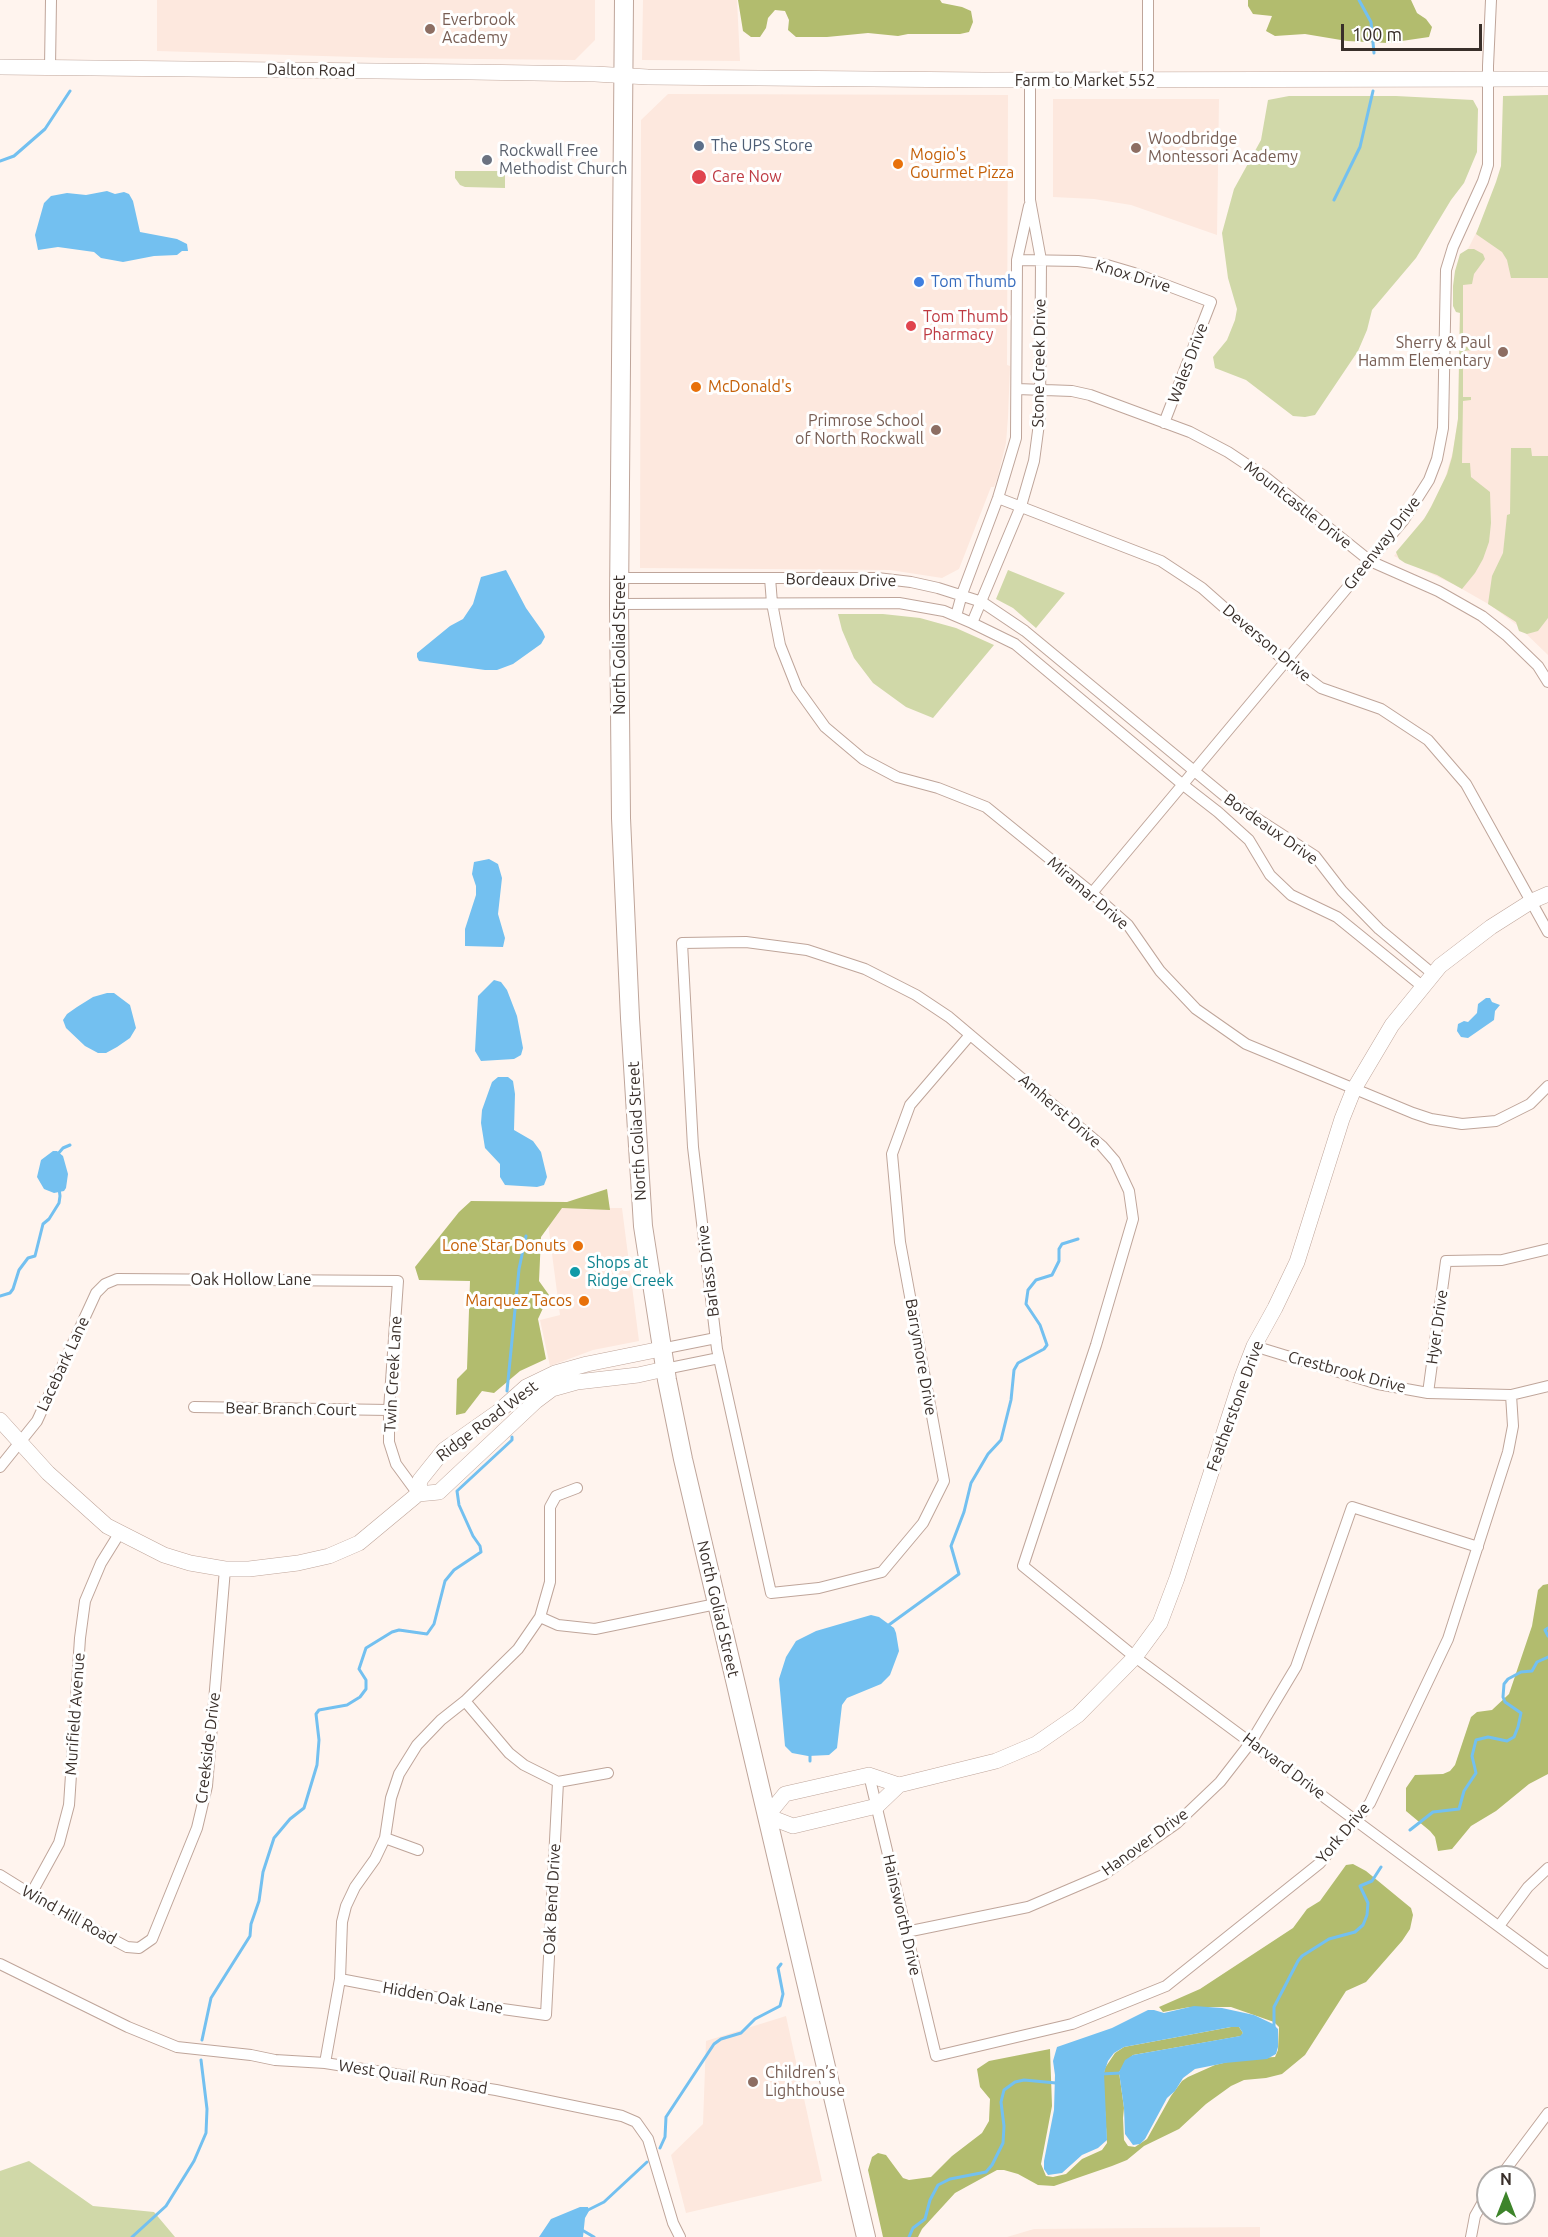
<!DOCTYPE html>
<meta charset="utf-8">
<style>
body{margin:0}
#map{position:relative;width:1548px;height:2237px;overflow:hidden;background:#fff4ee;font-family:Ubuntu,sans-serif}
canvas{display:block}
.north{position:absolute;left:1476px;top:2165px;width:60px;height:60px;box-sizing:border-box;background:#fff;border:2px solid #b0acaa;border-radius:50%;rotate:0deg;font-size:16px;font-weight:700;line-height:24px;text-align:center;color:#392f2a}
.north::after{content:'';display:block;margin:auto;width:21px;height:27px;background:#3d842a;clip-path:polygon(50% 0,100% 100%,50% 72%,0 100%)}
.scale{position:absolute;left:1341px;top:24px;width:141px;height:27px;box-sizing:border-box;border:3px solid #392f2a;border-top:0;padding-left:8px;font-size:18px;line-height:21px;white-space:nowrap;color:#392f2a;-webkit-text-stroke:4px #fff;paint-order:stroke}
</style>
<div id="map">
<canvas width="1548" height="2237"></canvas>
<div class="north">N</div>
<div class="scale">100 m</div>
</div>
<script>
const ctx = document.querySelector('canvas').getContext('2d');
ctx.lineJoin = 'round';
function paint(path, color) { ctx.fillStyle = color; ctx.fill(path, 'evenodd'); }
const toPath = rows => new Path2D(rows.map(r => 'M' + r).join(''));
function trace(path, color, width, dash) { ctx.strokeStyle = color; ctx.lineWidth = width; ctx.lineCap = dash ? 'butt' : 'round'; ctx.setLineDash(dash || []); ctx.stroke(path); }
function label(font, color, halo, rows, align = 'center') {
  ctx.font = font + ' Ubuntu,sans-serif'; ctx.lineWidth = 6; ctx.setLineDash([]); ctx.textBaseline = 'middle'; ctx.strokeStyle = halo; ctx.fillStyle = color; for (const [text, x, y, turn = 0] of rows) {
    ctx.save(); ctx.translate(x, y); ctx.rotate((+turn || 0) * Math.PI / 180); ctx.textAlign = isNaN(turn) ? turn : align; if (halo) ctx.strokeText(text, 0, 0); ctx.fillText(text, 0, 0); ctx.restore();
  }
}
paint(toPath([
 [157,0,595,0,595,40,575,60,389,58,157,51],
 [643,0,737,0,740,61,642,60],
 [668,94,1008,95,1007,365,1010,366,1008,417,1006,443,998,476,994,487,991,487,959,569,942,578,890,570,640,568,641,120],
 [1053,99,1219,99,1217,235,1131,205,1094,199,1053,197],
 [1548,102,1548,655,1517,625,1490,605,1455,585,1394,556,1426,516,1444,482,1453,451,1458,418,1460,287,1465,255,1483,219],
 [546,1208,622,1208,639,1341,593,1350,550,1366,540,1320,560,1315],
 [786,2016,822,2181,686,2213,671,2155,703,2124,706,2041],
 [1260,2227,1260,2237,1007,2237,1034,2229]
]), '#fde8de');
paint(toPath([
 [1548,95,1548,278,1511,278,1507,260,1502,252,1476,234,1496,182,1501,166,1503,96],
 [1289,96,1396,96,1473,100,1478,109,1477,152,1464,183,1451,200,1416,258,1372,310,1367,330,1358,351,1315,415,1305,417,1293,416,1246,380,1215,368,1213,357,1227,340,1235,320,1237,309,1228,278,1222,233,1234,189,1261,140,1268,100],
 [455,171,505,171,505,188,465,187,460,185,455,178],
 [1468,249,1474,249,1483,254,1485,259,1474,274,1472,284,1463,285,1463,347,1471,347,1472,350,1463,351,1463,397,1471,397,1471,400,1463,401,1462,463,1470,463,1471,477,1490,492,1491,523,1489,542,1483,559,1475,573,1462,589,1437,575,1405,563,1399,559,1396,552,1424,519,1431,507,1447,474,1452,457,1458,419,1460,313,1456,312,1453,306,1453,286,1455,271,1460,254],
 [1511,448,1531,448,1532,456,1548,456,1548,618,1538,631,1527,634,1519,631,1516,622,1488,604,1492,576,1503,553,1507,515,1510,514],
 [1008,570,1065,593,1036,628,1013,608,996,599],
 [838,614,883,614,920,618,956,628,994,645,933,718,906,707,873,683,854,658,842,630],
 [29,2161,93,2206,154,2212,175,2237,0,2237,0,2171]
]), '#d0d8a8');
paint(toPath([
 [738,0,940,0,942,3,962,7,971,11,973,22,969,32,960,34,908,34,898,36,868,33,827,37,796,37,788,30,789,20,785,11,775,10,768,18,766,28,760,37,751,37,743,31],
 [1248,0,1411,0,1417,13,1426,19,1432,27,1429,37,1388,43,1347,41,1305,34,1275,36,1266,31,1272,16,1253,14,1248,6],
 [607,1189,610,1210,562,1208,541,1237,539,1281,549,1295,538,1319,546,1359,520,1371,494,1393,482,1391,465,1413,456,1415,457,1379,467,1369,470,1281,419,1280,415,1267,459,1212,471,1201,567,1202],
 [1548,1584,1548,1774,1529,1784,1496,1811,1471,1826,1452,1849,1438,1851,1435,1837,1430,1831,1406,1811,1406,1788,1415,1775,1443,1774,1450,1771,1455,1765,1471,1717,1477,1712,1492,1710,1509,1694,1532,1626,1538,1590,1543,1585],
 [1353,1864,1366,1871,1411,1908,1413,1915,1410,1929,1402,1941,1366,1982,1346,1991,1305,2055,1282,2074,1266,2078,1244,2080,1231,2086,1206,2104,1179,2129,1144,2146,1127,2160,1112,2166,1054,2186,1038,2185,1018,2174,1004,2170,997,2170,955,2193,922,2229,918,2237,883,2237,868,2170,872,2157,878,2153,886,2155,903,2178,909,2180,931,2177,952,2156,982,2133,989,2121,990,2099,980,2087,977,2069,989,2061,1050,2049,1052,2106,1041,2164,1046,2176,1053,2177,1066,2174,1082,2159,1102,2150,1107,2143,1103,2077,1105,2068,1115,2053,1124,2047,1231,2027,1239,2027,1243,2033,1241,2036,1133,2055,1119,2072,1124,2108,1123,2118,1124,2140,1128,2146,1135,2147,1147,2139,1171,2096,1182,2081,1188,2077,1215,2065,1240,2059,1275,2057,1278,2050,1279,2027,1274,2022,1231,2007,1190,2007,1163,2012,1159,2007,1200,1989,1293,1928,1307,1909,1320,1901,1346,1865]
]), '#b2bc6e');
paint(toPath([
 [107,191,115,194,124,192,129,194,133,201,140,232,177,239,187,244,188,251,182,251,177,255,154,256,123,262,101,258,94,252,58,247,38,250,35,235,44,203,51,196,67,193,86,195],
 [506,570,526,608,543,632,545,637,541,644,513,664,497,670,485,670,419,661,417,657,417,653,450,626,463,619,473,604,481,577],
 [489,859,498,864,502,878,498,914,505,938,503,947,465,946,465,929,476,895,476,886,472,874,474,862],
 [494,980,501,982,507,990,517,1016,523,1048,521,1055,514,1059,481,1061,475,1051,478,996],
 [107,993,114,993,130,1005,136,1028,130,1038,117,1047,106,1053,98,1053,85,1046,66,1028,63,1020,67,1014,77,1007,93,997],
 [1486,998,1490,998,1492,1002,1500,1005,1495,1011,1494,1020,1468,1038,1461,1037,1457,1031,1458,1024,1464,1021,1468,1022,1477,1013,1478,1004],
 [498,1077,508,1077,513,1081,515,1094,514,1130,533,1141,541,1152,547,1177,544,1185,537,1187,505,1185,500,1177,500,1164,485,1148,481,1123,482,1110,492,1082],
 [53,1151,57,1151,63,1156,68,1174,66,1188,64,1191,54,1193,44,1189,37,1177,41,1160],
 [871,1615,879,1617,894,1628,896,1633,899,1651,890,1675,881,1684,847,1698,842,1705,837,1748,829,1755,808,1756,792,1753,785,1746,779,1679,786,1657,796,1641,816,1631],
 [1194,2006,1222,2008,1254,2015,1273,2024,1278,2029,1278,2047,1276,2054,1267,2059,1225,2063,1195,2069,1183,2078,1175,2091,1167,2098,1145,2139,1140,2144,1133,2145,1125,2134,1124,2108,1119,2072,1125,2060,1133,2055,1240,2036,1243,2033,1239,2027,1231,2027,1124,2047,1114,2053,1108,2061,1104,2073,1107,2140,1098,2148,1082,2155,1062,2173,1048,2175,1044,2169,1044,2161,1054,2110,1055,2075,1053,2061,1057,2047,1112,2028,1148,2010,1154,2010,1164,2013],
 [580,2207,588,2207,589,2211,585,2218,583,2237,539,2237,551,2219]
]), '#73c0f0');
trace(toPath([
 [1359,0,1371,22,1374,53],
 [0,161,14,156,45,129,70,91],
 [1334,200,1360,147,1373,91],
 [57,1155,63,1148,70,1145],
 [0,1296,10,1293,13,1289,19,1270,28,1258,35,1256,43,1224,49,1219,59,1203,60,1196,59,1188],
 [507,1391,519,1269,526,1236],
 [886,1627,959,1574,951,1546,964,1512,971,1483,988,1454,1001,1440,1011,1400,1014,1370,1018,1363,1044,1349,1047,1345,1040,1325,1026,1304,1028,1290,1036,1280,1052,1275,1059,1261,1059,1249,1062,1244,1078,1239],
 [1548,1628,1545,1630,1548,1636],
 [810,1761,810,1754],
 [1410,1830,1433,1812,1459,1809,1464,1791,1476,1773,1472,1756,1476,1740,1488,1737,1507,1741,1514,1737,1518,1727,1521,1713,1505,1702,1503,1697,1504,1684,1508,1679,1521,1672,1532,1671,1537,1662,1548,1657],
 [1274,2028,1274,2007,1298,1961,1302,1956,1329,1939,1355,1932,1363,1925,1367,1915,1368,1903,1360,1886,1372,1881,1381,1867],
 [202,2040,211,1998,250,1936,251,1924,259,1901,263,1872,274,1838,290,1819,304,1808,317,1765,319,1740,316,1714,319,1710,347,1705,360,1697,366,1689,366,1680,359,1669,366,1648,392,1632,399,1630,427,1634,434,1624,445,1581,454,1570,481,1552,480,1546,473,1536,459,1505,457,1491,512,1440,512,1437],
 [1101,2074,1121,2073],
 [660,2148,665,2137,666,2117,714,2044,721,2039,741,2033,755,2019,780,2006,783,1994,778,1968,781,1964],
 [586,2211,604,2202,647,2162],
 [582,2230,594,2237],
 [132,2237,166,2206,194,2161,206,2133,207,2109,201,2060],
 [909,2237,913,2228,925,2219,930,2200,938,2185,950,2179,986,2172,992,2165,1003,2143,1004,2126,1001,2102,1004,2090,1015,2082,1024,2080,1056,2083]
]), '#73c0f0', 3);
const street = toPath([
 [50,67,51,0],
 [1148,82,1148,0],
 [1017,260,1078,261,1107,265,1134,273,1211,302,1164,423],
 [1017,389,1072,391,1090,395,1190,432,1228,452,1264,476,1370,561,1438,591,1482,616,1506,635,1538,666,1548,682],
 [998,498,1161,561,1202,588,1286,662,1321,688,1381,709,1428,740,1466,784,1548,932],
 [620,578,877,578,911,582,938,588,982,602,1025,631,1233,803,1315,856,1342,891,1379,929,1433,974],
 [770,578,772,603,780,645,797,688,825,727,863,759,897,777,938,788,986,807,1092,893,1128,925,1160,971,1196,1009,1246,1044,1413,1113,1431,1119,1462,1124,1496,1121,1530,1104,1548,1086],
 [619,604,899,603,944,611,972,623,1015,644,1182,784,1218,812,1249,840,1270,875,1291,895,1337,917,1422,986],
 [956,616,962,594,998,498,1016,438,1017,260,1029,206],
 [972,623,1021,506,1034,461,1040,416,1041,260,1030,200,1030,81],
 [1092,893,1403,521,1429,480,1437,459,1443,428,1446,270,1453,247,1483,181,1488,165,1488,66,1491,0],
 [970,1035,910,1105,892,1154,900,1242,944,1481,923,1523,882,1572,819,1588,771,1593,717,1349,693,1147,682,943,746,942,807,950,865,969,916,995,949,1017,1102,1146,1115,1161,1129,1191,1133,1219,1096,1345,1023,1566,1135,1657,1548,1963],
 [1254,1346,1378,1384,1428,1393,1511,1395,1548,1386],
 [661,1349,716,1338],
 [665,1369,719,1358],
 [1428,1393,1446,1261,1502,1260,1548,1249],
 [194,1407,389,1410],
 [0,1467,37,1421,96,1293,105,1284,117,1279,398,1281,389,1410,389,1442,396,1464,418,1494],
 [540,1617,558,1625,595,1629,716,1604],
 [465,1701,509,1753,524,1765,558,1782,608,1773],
 [869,1775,936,2056,1072,2024,1166,1986,1320,1863,1370,1803,1448,1639,1508,1452,1513,1426,1511,1395],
 [385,1838,418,1850],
 [0,1875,53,1908,127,1947,139,1948,152,1939,197,1828,207,1786,225,1569],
 [31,1894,59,1843,69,1805,80,1638,85,1601,101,1563,119,1534],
 [1499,1926,1528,1887,1548,1868],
 [906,1932,1028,1907,1103,1875,1177,1823,1220,1782,1251,1742,1296,1667,1352,1507,1478,1547],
 [0,1964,128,2027,177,2047,251,2055,275,2060,325,2063,496,2090,622,2116,636,2122,648,2139,673,2223,680,2237],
 [340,1979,481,2006,546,2015,558,1782],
 [325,2063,340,1979,342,1922,346,1906,355,1887,375,1859,385,1838,391,1798,399,1774,417,1745,441,1720,465,1701,518,1649,540,1617,550,1582,550,1507,556,1496,577,1488],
 [1500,2177,1548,2113],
 [1471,2237,1475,2216,1488,2193]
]);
const secondary = toPath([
 [0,67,471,72,595,74,648,77,984,80,1548,79],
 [0,1420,48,1473,107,1526,164,1555,190,1563,225,1569,249,1569,298,1563,329,1556,359,1543,418,1494,439,1492,536,1401,552,1389,577,1382,638,1375,665,1369],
 [418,1494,420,1480,444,1450,498,1412,526,1387,555,1373,587,1364,661,1349],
 [899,1785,877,1806,793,1826,767,1816,785,1794,869,1775,899,1785,996,1761,1036,1744,1078,1715,1135,1657,1160,1623,1177,1578,1242,1377,1254,1346,1275,1308,1297,1262,1342,1119,1354,1089,1392,1025,1440,966,1491,927,1532,901,1548,894]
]);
const primary = toPath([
 [624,0,619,604,621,818,630,1018,643,1226,667,1380,683,1459,866,2237]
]);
trace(street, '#bfa59a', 12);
trace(secondary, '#bfa59a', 16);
trace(primary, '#bfa59a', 20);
trace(street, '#fff', 10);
trace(secondary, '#fff', 15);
trace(primary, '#fff', 18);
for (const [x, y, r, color] of [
 [430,29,6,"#8d6e63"],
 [699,146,6,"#5c6f8a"],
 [1136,148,6,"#8d6e63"],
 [487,160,6,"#6b7280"],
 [898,164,6,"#e8710a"],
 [699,177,8,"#e0444e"],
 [919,282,6,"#3f7fe0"],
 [911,326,6,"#e0444e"],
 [1503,352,6,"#8d6e63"],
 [696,387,6,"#e8710a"],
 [936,430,6,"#8d6e63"],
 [578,1246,6,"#e8710a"],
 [575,1272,6,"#0f9aa8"],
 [584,1301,6,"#e8710a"],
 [753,2082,6,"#8d6e63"]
]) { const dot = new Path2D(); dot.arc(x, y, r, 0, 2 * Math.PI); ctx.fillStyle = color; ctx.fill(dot); trace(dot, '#fff', 2); }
label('16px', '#785e54', '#fff', [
 ["Everbrook",442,20],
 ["Academy",442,38],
 ["Woodbridge",1148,139],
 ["Montessori Academy",1148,157],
 ["Sherry & Paul",1491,343,"right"],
 ["Hamm Elementary",1491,361,"right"],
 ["Primrose School",924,421,"right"],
 ["of North Rockwall",924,439,"right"],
 ["Children’s",765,2073],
 ["Lighthouse",765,2091]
], 'left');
label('16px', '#392f2a', '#fff', [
 ["Dalton Road",311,70,1],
 ["Farm to Market 552",1085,81],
 ["Knox Drive",1133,276,17],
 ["Stone Creek Drive",1039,363,-89],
 ["Wales Drive",1188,363,-69],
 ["Mountcastle Drive",1298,505,38],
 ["Greenway Drive",1382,543,-52],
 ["Bordeaux Drive",841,580,1],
 ["Deverson Drive",1267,643,40],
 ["North Goliad Street",620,645,-90],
 ["Bordeaux Drive",1271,829,35],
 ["Miramar Drive",1088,893,41],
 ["Amherst Drive",1060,1111,41],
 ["North Goliad Street",637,1131,-93],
 ["Barlass Drive",708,1271,-97],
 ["Oak Hollow Lane",251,1280],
 ["Hyer Drive",1437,1327,-82],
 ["Barrymore Drive",921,1357,80],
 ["Lacebark Lane",63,1364,-65],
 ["Crestbrook Drive",1347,1372,15],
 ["Twin Creek Lane",393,1374,-87],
 ["Featherstone Drive",1235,1406,-70],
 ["Bear Branch Court",291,1409,1],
 ["Ridge Road West",487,1421,-37],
 ["North Goliad Street",718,1609,77],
 ["Murifield Avenue",75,1714,-86],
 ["Creekside Drive",208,1748,-83],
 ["Harvard Drive",1284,1766,37],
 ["York Drive",1343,1833,-50],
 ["Hanover Drive",1145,1842,-36],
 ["Oak Bend Drive",552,1899,-87],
 ["Wind Hill Road",69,1915,29],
 ["Hainsworth Drive",902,1915,77],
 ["Hidden Oak Lane",443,1998,10],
 ["West Quail Run Road",413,2077,9]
]);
label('16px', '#4e5e75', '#fff', [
 ["The UPS Store",711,146]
], 'left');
label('16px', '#5b616d', '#fff', [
 ["Rockwall Free",499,151],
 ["Methodist Church",499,169]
], 'left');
label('16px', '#c56008', '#fff', [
 ["Mogio's",910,155],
 ["Gourmet Pizza",910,173],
 ["McDonald's",708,387],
 ["Lone Star Donuts",566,1246,"right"],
 ["Marquez Tacos",572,1301,"right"]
], 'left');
label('16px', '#be3a42', '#fff', [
 ["Care Now",712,177],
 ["Tom Thumb",923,317],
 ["Pharmacy",923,335]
], 'left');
label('16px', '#366cbe', '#fff', [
 ["Tom Thumb",931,282]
], 'left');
label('16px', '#0d838f', '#fff', [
 ["Shops at",587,1263],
 ["Ridge Creek",587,1281]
], 'left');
</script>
